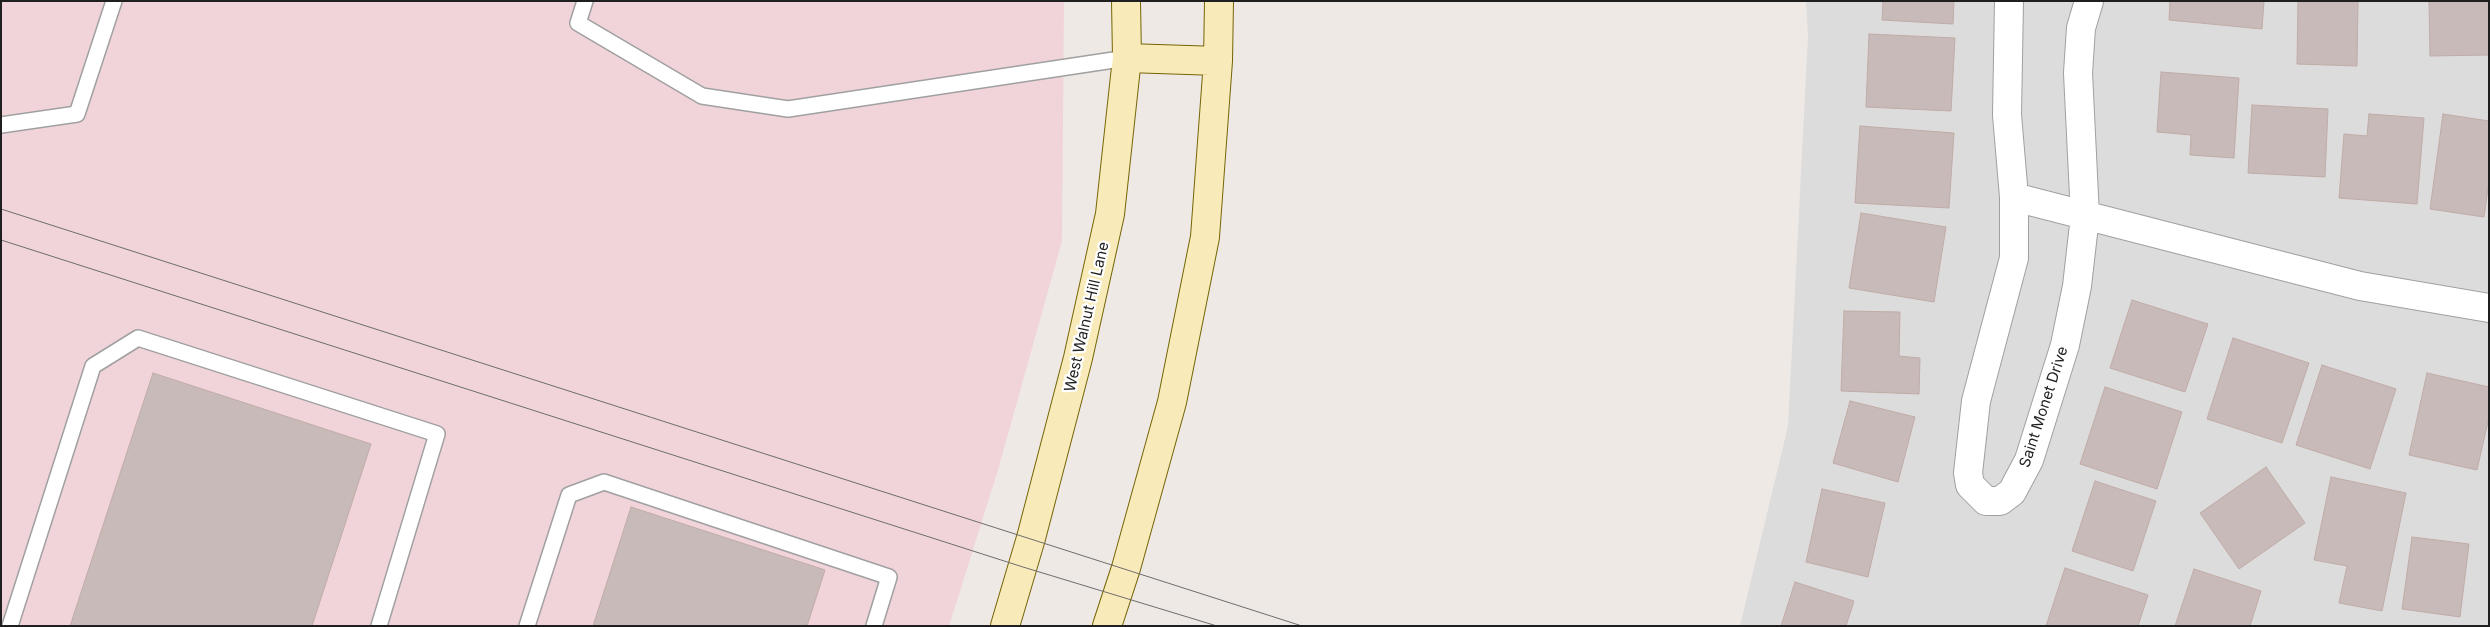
<!DOCTYPE html>
<style>
body{margin:0}
#map{position:relative;width:2490px;height:627px;overflow:hidden;background:#efe9e5;font-family:Inter,sans-serif}
canvas{display:block}
.frame{position:absolute;inset:0;border:2px solid #1f1f1f;pointer-events:none}
</style>
<div id="map">
<canvas width="2490" height="627"></canvas>
<div class="frame"></div>
</div>
<script>
const ctx = document.querySelector('canvas').getContext('2d');
ctx.lineJoin = 'round';
function paint(path, color) { ctx.fillStyle = color; ctx.fill(path, 'evenodd'); }
const toPath = rows => new Path2D(rows.map(r => 'M' + r).join(''));
function trace(path, color, width, dash) { ctx.strokeStyle = color; ctx.lineWidth = width; ctx.lineCap = dash ? 'butt' : 'round'; ctx.setLineDash(dash || []); ctx.stroke(path); }
function label(font, color, halo, rows, align = 'center') {
  ctx.font = font + ' Inter,sans-serif'; ctx.lineWidth = 4.5; ctx.setLineDash([]); ctx.textBaseline = 'middle'; ctx.strokeStyle = halo; ctx.fillStyle = color; for (const [text, x, y, turn = 0] of rows) {
    ctx.save(); ctx.translate(x, y); ctx.rotate((+turn || 0) * Math.PI / 180); ctx.textAlign = isNaN(turn) ? turn : align; if (halo) ctx.strokeText(text, 0, 0); ctx.fillText(text, 0, 0); ctx.restore();
  }
}
paint(toPath([
 [1806,1,2489,1,2489,626,1740,626,1788,426,1808,36]
]), '#dddcdc');
paint(toPath([
 [1,1,1064,1,1062,241,998,470,949,626,1,626]
]), '#f0d4da');
const building = toPath([
 [1883,1,1954,1,1953,24,1882,20,1883,1],
 [2170,1,2264,1,2262,29,2169,20,2170,1],
 [2298,1,2358,1,2357,66,2297,64,2298,1],
 [2429,1,2489,1,2489,55,2430,56,2429,1],
 [1869,34,1955,38,1951,111,1866,107,1869,34],
 [2161,72,2239,78,2234,158,2190,155,2191,135,2157,132,2161,72],
 [2252,105,2328,109,2325,177,2248,173,2252,105],
 [2369,114,2424,118,2417,204,2339,198,2344,134,2367,136,2369,114],
 [2443,114,2489,121,2489,181,2484,217,2430,209,2443,114],
 [1860,126,1954,133,1949,208,1855,203,1860,126],
 [1861,213,1946,227,1934,302,1849,288,1861,213],
 [2132,300,2208,324,2185,392,2110,368,2132,300],
 [1844,311,1900,312,1899,356,1920,358,1919,394,1841,391,1844,311],
 [2233,338,2309,363,2282,443,2207,419,2233,338],
 [2322,365,2396,389,2370,469,2296,445,2322,365],
 [153,373,371,444,312,626,70,626,153,373],
 [2427,373,2489,387,2489,417,2477,470,2409,455,2427,373],
 [2105,387,2182,412,2157,489,2080,464,2105,387],
 [1850,401,1915,417,1898,482,1833,463,1850,401],
 [2266,467,2305,523,2239,569,2200,513,2266,467],
 [2331,477,2406,493,2382,611,2339,603,2347,566,2314,560,2331,477],
 [2095,481,2156,501,2133,571,2072,551,2095,481],
 [1822,489,1885,503,1868,577,1806,562,1822,489],
 [631,507,825,570,807,626,593,626,631,507],
 [2412,537,2469,544,2460,617,2402,609,2412,537],
 [2065,568,2148,595,2138,626,2046,626,2065,568],
 [2194,569,2261,591,2250,626,2175,626,2194,569],
 [1795,582,1854,601,1846,626,1781,626,1795,582]
]);
paint(building, '#c7bab8');
trace(building, '#c1aca7', 1);
const lane = toPath([
 [585,1,578,23,702,96,788,109,1127,58],
 [1,125,77,114,114,1],
 [10,626,93,366,138,338,437,434,379,626],
 [527,626,569,495,604,482,889,577,874,626]
]);
const street = toPath([
 [2009,1,2007,115,2014,197,2014,258,1976,401,1968,473,1970,485,1986,501,2000,501,2012,492,2029,460,2065,345,2077,286,2085,216,2078,73,2081,28,2089,1],
 [2014,197,2360,286,2489,308]
]);
const secondary = toPath([
 [1127,58,1218,61],
 [1005,626,1031,538,1078,358,1110,214,1127,58,1126,1],
 [1107,626,1126,568,1172,402,1205,237,1218,61,1219,1]
]);
trace(lane, '#a0a0a0', 18);
trace(street, '#a0a0a0', 30);
trace(secondary, '#756406', 30);
trace(lane, '#fff', 15);
trace(street, '#fff', 28);
trace(secondary, '#f9ebb9', 28);
trace(toPath([
 [1,209,1302,626],
 [1,240,1023,567,1217,626]
]), '#6d6d6d', 1);
label('15px', '#1f1f1f', '#fff', [
 ["West Walnut Hill Lane",1087,317,-77],
 ["Saint Monet Drive",2044,407,-72]
]);
</script>
